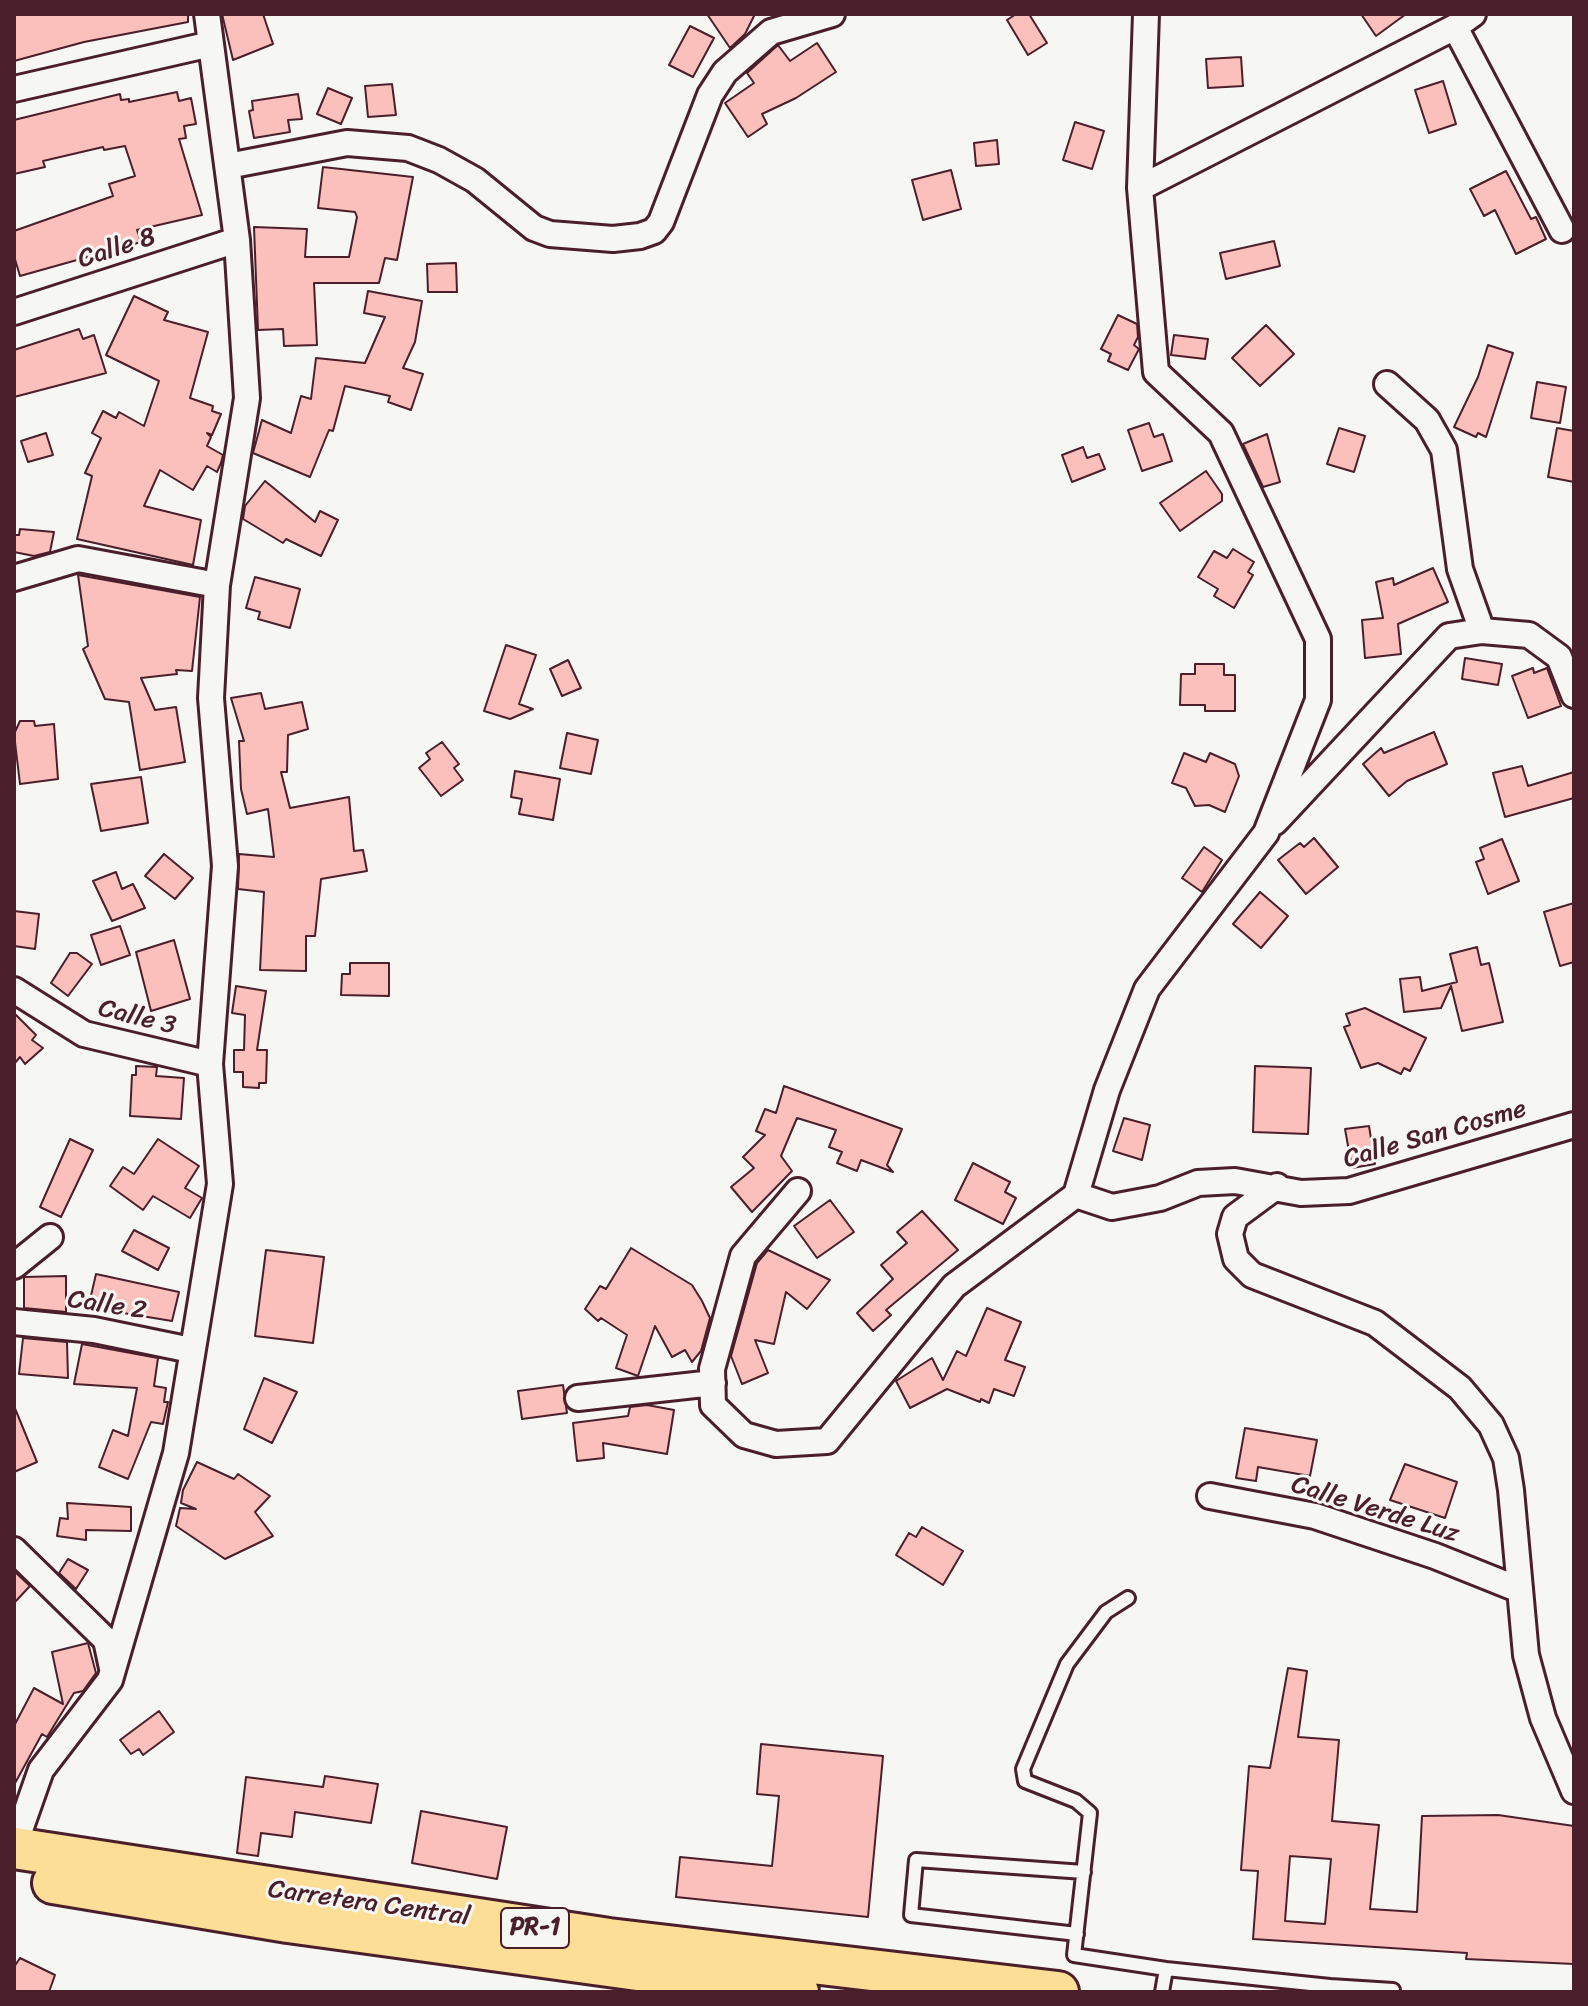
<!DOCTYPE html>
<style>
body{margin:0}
#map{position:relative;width:1588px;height:2006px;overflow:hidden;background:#f6f6f2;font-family:Sriracha,sans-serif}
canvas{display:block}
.frame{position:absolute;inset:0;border:16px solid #4a1f2b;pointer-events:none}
</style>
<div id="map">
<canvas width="1588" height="2006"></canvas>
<div class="frame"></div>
</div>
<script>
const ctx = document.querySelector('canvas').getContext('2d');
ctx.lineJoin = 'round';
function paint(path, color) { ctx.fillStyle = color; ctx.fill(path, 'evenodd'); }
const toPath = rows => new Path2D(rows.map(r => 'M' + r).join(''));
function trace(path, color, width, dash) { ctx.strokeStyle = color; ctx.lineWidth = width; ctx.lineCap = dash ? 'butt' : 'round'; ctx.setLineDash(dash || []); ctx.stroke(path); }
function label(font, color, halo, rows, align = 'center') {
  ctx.font = font + ' Sriracha,sans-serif'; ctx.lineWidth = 6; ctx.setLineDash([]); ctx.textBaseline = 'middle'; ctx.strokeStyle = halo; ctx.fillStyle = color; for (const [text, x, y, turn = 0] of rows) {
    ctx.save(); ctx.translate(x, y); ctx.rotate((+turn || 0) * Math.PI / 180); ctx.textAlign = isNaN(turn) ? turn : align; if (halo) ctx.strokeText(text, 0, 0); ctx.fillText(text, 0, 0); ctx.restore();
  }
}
const building = toPath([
 [14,14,188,14,188,22,84,42,14,61,14,14],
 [222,14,263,14,273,44,233,60,222,14],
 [707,14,755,14,745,34,730,48,707,14],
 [1016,14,1029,14,1047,43,1028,55,1007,20,1016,14],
 [1361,14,1406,14,1376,36,1361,14],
 [690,26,714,38,693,77,669,65,690,26],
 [817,43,836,72,796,98,762,114,767,124,748,137,725,103,754,83,747,73,778,45,790,61,817,43],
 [1241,57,1243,86,1208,88,1206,59,1241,57],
 [1443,81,1456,124,1429,133,1415,90,1443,81],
 [392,84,396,115,368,117,365,86,392,84],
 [328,88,352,98,341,124,317,114,328,88],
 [177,92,179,101,191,98,196,124,184,126,186,138,179,139,202,215,137,230,141,242,20,276,14,256,14,231,113,196,109,184,135,176,125,146,104,150,103,147,43,161,45,167,14,174,14,120,120,94,121,100,129,99,129,102,177,92],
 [298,94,302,119,288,120,290,132,254,138,249,111,253,110,252,101,298,94],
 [1075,122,1104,131,1092,169,1063,160,1075,122],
 [997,140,999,164,976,166,974,143,997,140],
 [323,167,413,177,397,260,385,258,379,283,314,283,317,345,284,346,283,329,258,330,254,227,307,229,305,257,349,257,357,217,355,212,318,208,323,167],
 [951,170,961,209,923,220,912,180,951,170],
 [1506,171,1531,219,1536,217,1546,239,1516,254,1495,210,1484,216,1470,189,1506,171],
 [1274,241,1280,266,1226,279,1220,253,1274,241],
 [456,263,457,292,428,292,427,264,456,263],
 [368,291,422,301,415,342,403,368,423,374,411,410,388,402,390,396,345,386,333,431,329,430,310,477,253,453,262,420,291,433,301,396,311,399,316,358,365,363,385,317,364,313,368,291],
 [134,296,168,312,164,320,208,332,190,398,213,406,212,411,221,414,212,435,207,433,211,437,207,446,223,455,221,463,217,472,207,466,193,490,160,470,144,506,201,520,193,565,77,539,92,476,85,473,101,438,92,433,103,411,116,418,119,412,144,426,159,381,106,355,134,296],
 [1118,315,1137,324,1138,337,1134,345,1139,349,1128,370,1108,361,1111,354,1101,349,1118,315],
 [1266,325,1294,354,1260,386,1232,358,1266,325],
 [79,329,83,339,94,335,106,373,14,397,14,350,79,329],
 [1174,335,1208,339,1205,359,1171,355,1174,335],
 [1488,345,1513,353,1486,437,1478,433,1476,437,1454,427,1478,377,1488,345],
 [1537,382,1566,387,1560,423,1531,418,1537,382],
 [1149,423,1154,437,1163,434,1172,461,1142,471,1128,430,1149,423],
 [1339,428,1365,436,1354,472,1327,464,1339,428],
 [1557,428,1574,431,1574,482,1548,477,1557,428],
 [46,433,53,455,28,462,21,441,46,433],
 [1267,434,1280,482,1263,487,1243,444,1267,434],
 [1083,447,1087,458,1099,454,1105,469,1072,482,1062,455,1083,447],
 [1206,471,1222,494,1222,501,1180,531,1160,503,1206,471],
 [265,481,315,522,320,511,338,520,321,556,286,539,283,543,243,519,245,506,265,481],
 [20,529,54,532,50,552,34,556,14,552,14,535,19,535,20,529],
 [1233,549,1254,562,1248,572,1253,575,1234,608,1214,596,1218,589,1198,577,1214,551,1227,558,1233,549],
 [1433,568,1448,602,1398,624,1401,654,1365,658,1362,620,1383,618,1376,582,1393,578,1394,585,1433,568],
 [78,575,200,597,192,671,176,670,177,674,141,678,155,710,176,707,185,762,140,770,129,702,105,699,83,649,88,646,78,575],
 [255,577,300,589,290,628,258,619,260,612,246,608,255,577],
 [506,645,536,655,519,704,533,709,510,719,484,711,506,645],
 [1465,658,1502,664,1498,685,1462,679,1465,658],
 [568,660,581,688,562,696,550,669,568,660],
 [1195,664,1224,664,1224,675,1235,675,1235,711,1205,711,1205,705,1180,705,1181,674,1195,674,1195,664],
 [1533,668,1534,673,1547,668,1561,706,1528,718,1512,676,1533,668],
 [261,693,265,709,302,702,308,729,288,735,287,772,281,772,290,808,349,797,354,851,363,850,367,871,321,879,315,936,306,936,306,971,260,970,264,892,238,889,239,854,274,857,268,809,247,814,241,789,239,741,244,741,231,698,261,693],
 [20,721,34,721,35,726,54,724,58,779,20,784,14,734,20,721],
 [1434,732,1447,764,1407,781,1389,796,1363,764,1381,748,1384,753,1434,732],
 [567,733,598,740,591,774,560,768,567,733],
 [442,742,459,764,454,768,463,780,441,796,419,768,430,759,426,753,442,742],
 [1184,753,1206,762,1210,753,1235,764,1239,776,1225,812,1209,805,1195,806,1186,788,1172,783,1184,753],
 [1522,766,1528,786,1574,772,1574,798,1505,817,1493,773,1522,766],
 [515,771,560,779,553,820,519,814,522,799,511,797,515,771],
 [141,777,148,823,101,831,91,784,141,777],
 [1314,838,1338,867,1306,894,1278,860,1300,843,1304,847,1314,838],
 [1502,839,1519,881,1488,894,1476,862,1484,859,1480,848,1502,839],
 [1204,847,1222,860,1202,892,1182,878,1204,847],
 [164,854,193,878,175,899,145,876,164,854],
 [116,872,122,889,133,884,145,908,112,921,93,881,116,872],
 [1260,892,1288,916,1261,948,1233,924,1260,892],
 [1574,903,1574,962,1560,966,1544,912,1574,903],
 [14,911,39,914,35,949,14,946,14,911],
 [120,926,130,955,101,965,91,935,120,926],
 [174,940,190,999,151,1011,136,952,174,940],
 [1477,947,1481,965,1489,963,1503,1022,1462,1031,1451,986,1441,1008,1404,1012,1400,979,1420,977,1422,991,1457,982,1450,954,1477,947],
 [70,953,77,953,92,964,68,996,51,983,70,953],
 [350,963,389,963,389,996,341,995,342,974,350,974,350,963],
 [236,986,266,991,257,1050,267,1050,266,1083,259,1083,259,1088,243,1087,243,1072,234,1072,234,1050,244,1050,245,1015,232,1013,236,986],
 [1365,1008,1426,1038,1410,1071,1404,1068,1401,1074,1378,1063,1361,1068,1344,1027,1350,1025,1346,1014,1365,1008],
 [14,1013,36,1035,32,1040,43,1048,25,1064,20,1057,14,1064,14,1013],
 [136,1066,157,1067,156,1076,184,1078,181,1119,130,1116,132,1075,136,1075,136,1066],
 [1255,1066,1311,1068,1308,1134,1253,1132,1255,1066],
 [784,1086,902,1129,887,1165,893,1172,861,1160,857,1171,837,1163,842,1152,829,1147,836,1130,797,1118,781,1156,792,1171,752,1212,731,1187,754,1168,743,1157,765,1135,756,1131,765,1109,776,1113,784,1086],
 [1124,1118,1150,1125,1142,1160,1113,1151,1124,1118],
 [1369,1126,1375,1164,1352,1168,1345,1129,1369,1126],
 [70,1139,93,1150,61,1217,40,1207,70,1139],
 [158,1139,199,1166,185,1188,202,1198,190,1218,153,1196,143,1210,110,1186,123,1167,134,1174,158,1139],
 [973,1163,1010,1182,1005,1192,1016,1198,1003,1224,955,1200,973,1163],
 [830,1200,854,1232,817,1258,794,1226,830,1200],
 [922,1211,958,1250,886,1310,891,1315,873,1331,857,1313,893,1279,881,1265,907,1243,897,1232,922,1211],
 [134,1230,169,1248,158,1270,122,1251,134,1230],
 [631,1248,692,1285,702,1301,710,1318,701,1351,692,1362,685,1350,672,1357,655,1326,638,1376,616,1368,627,1335,601,1318,598,1321,585,1309,600,1286,606,1289,631,1248],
 [266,1250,324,1257,313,1343,255,1336,266,1250],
 [768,1250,830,1280,807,1309,786,1292,774,1344,755,1340,768,1373,742,1384,731,1356,757,1263,768,1250],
 [96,1274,179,1292,172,1321,105,1310,107,1304,90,1300,96,1274],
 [66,1276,66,1312,24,1308,24,1277,66,1276],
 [987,1308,1021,1322,1005,1360,1025,1367,1014,1396,994,1389,989,1403,981,1399,980,1402,947,1389,910,1408,896,1381,932,1358,943,1380,957,1351,966,1356,987,1308],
 [23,1338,67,1342,68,1378,19,1374,23,1338],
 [82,1344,158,1358,154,1386,166,1388,164,1402,168,1402,163,1424,151,1422,128,1479,99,1467,113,1430,128,1436,137,1388,74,1384,82,1344],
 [264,1378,297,1392,272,1443,244,1429,264,1378],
 [563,1385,567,1413,522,1419,518,1391,563,1385],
 [647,1405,674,1410,667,1454,603,1443,604,1458,577,1461,573,1423,628,1416,630,1407,647,1405],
 [14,1406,37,1462,14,1472,14,1406],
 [1245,1428,1317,1440,1310,1476,1258,1467,1256,1481,1236,1478,1245,1428],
 [197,1462,234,1479,238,1474,270,1496,255,1512,273,1536,225,1559,176,1526,180,1508,196,1509,181,1503,183,1490,197,1462],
 [1405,1464,1457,1482,1445,1518,1390,1500,1405,1464],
 [67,1503,131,1507,131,1531,86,1530,86,1540,57,1536,60,1518,68,1519,67,1503],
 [922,1527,963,1551,943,1585,896,1555,909,1533,916,1537,922,1527],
 [68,1559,88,1570,76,1589,59,1573,68,1559],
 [14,1571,30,1586,14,1603,14,1571],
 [88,1643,96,1673,83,1691,74,1693,47,1737,42,1734,14,1785,14,1726,34,1688,63,1704,52,1652,88,1643],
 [1288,1668,1307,1671,1298,1737,1339,1740,1332,1821,1379,1825,1370,1909,1417,1912,1422,1816,1498,1815,1574,1826,1574,1964,1466,1959,1467,1953,1253,1939,1258,1871,1241,1870,1249,1766,1270,1768,1288,1668],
 [1290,1856,1331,1859,1325,1924,1285,1921,1290,1856],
 [159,1711,174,1732,143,1755,139,1749,131,1754,120,1740,159,1711],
 [761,1744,883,1756,868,1917,676,1897,680,1857,772,1866,779,1796,757,1794,761,1744],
 [325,1776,378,1784,371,1823,295,1812,292,1837,261,1833,258,1856,237,1853,246,1777,323,1787,325,1776],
 [421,1811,507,1827,497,1879,412,1863,421,1811],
 [20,1958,55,1975,49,1992,14,1992,14,1967,20,1958]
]);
paint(building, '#fbbfbc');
trace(building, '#4a1f2b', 2);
const service = toPath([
 [1128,1598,1106,1612,1067,1664,1023,1769,1025,1781,1076,1801,1090,1813,1074,1955,1166,1969],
 [1077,1934,911,1915,916,1860,1084,1872],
 [1330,1986,1393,1990],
 [1162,1992,1166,1969,1330,1986,1329,1992]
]);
const minor = toPath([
 [1455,27,1562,230],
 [14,89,211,44],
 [228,166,347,143,408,148,439,160,475,180,534,228,550,234,613,239,640,236,654,231,661,222,710,95,725,72,771,32,832,14],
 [1140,188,1455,27,1473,14],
 [14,312,237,240],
 [1387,384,1427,420,1444,450,1460,569,1482,631],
 [14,578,78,559,217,585],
 [1275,822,1449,636,1482,631,1529,635,1559,657,1574,695],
 [14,990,84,1034,210,1064],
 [1277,1186,1235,1217,1230,1234,1236,1259,1252,1275,1375,1323,1460,1388,1491,1425,1506,1458,1511,1490,1526,1655,1543,1718,1574,1791],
 [798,1191,743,1256,712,1369,713,1405,744,1435,776,1444,827,1441,954,1286,1076,1195],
 [1076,1195,1107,1090,1147,989,1266,833,1318,700,1318,639,1221,433,1156,372,1140,188,1146,14],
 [1076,1195,1112,1207,1160,1198,1198,1183,1235,1181,1301,1193,1349,1191,1574,1125],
 [14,1266,50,1237],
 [14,1322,94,1330,191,1350],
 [578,1398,713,1383],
 [1210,1496,1315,1516,1435,1556,1520,1590],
 [14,1550,106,1640,112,1668],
 [14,1847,41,1770,110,1680,176,1453,220,1184,210,1064,225,866,211,698,217,585,247,398,237,240,207,14]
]);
const trunk = toPath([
 [14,1848,609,1939,1058,1992],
 [53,1883,288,1922,798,1992]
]);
trace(service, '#4a1f2b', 18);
trace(minor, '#4a1f2b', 30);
trace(trunk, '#4a1f2b', 46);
trace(service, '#f6f6f2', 12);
trace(minor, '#f6f6f2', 24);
trace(trunk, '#fdde96', 40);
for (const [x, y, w] of [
 [535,1928,68]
]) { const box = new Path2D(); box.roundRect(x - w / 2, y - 20, w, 40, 6); ctx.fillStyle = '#f6f6f2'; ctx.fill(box); trace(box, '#4a1f2b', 2); }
label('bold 24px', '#4a1f2b', null, [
 ["PR-1",535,1928]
]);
label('26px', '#4a1f2b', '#f6f6f2', [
 ["Calle 8",117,249,-18],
 ["Calle 3",137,1018,14],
 ["Calle San Cosme",1435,1135,-16],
 ["Calle 2",107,1306,9],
 ["Calle Verde Luz",1375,1510,17],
 ["Carretera Central",369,1904,8]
]);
</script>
